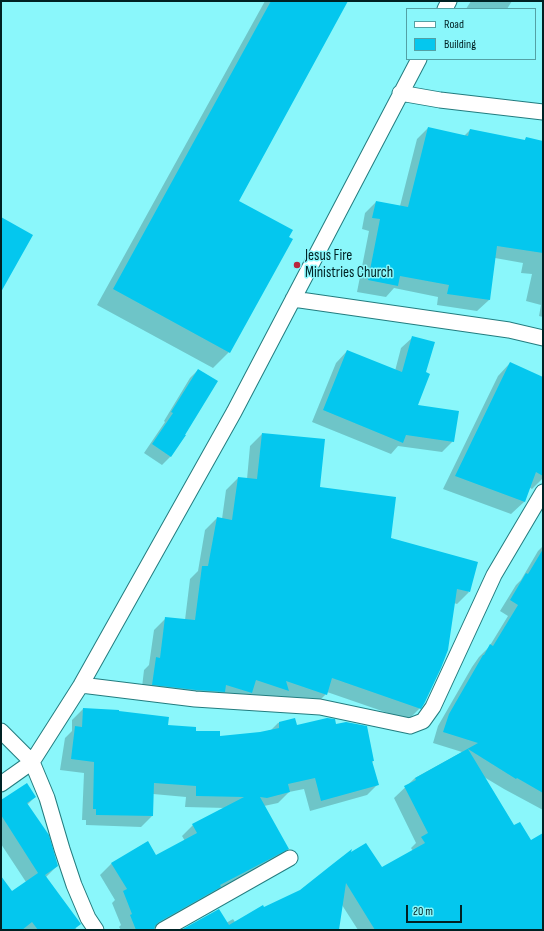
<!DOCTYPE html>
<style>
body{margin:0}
#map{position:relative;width:544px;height:931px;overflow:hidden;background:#8af7fb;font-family:"Sofia Sans Condensed",sans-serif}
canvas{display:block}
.frame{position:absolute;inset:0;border:2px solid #002123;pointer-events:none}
.legend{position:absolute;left:406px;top:8px;width:130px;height:52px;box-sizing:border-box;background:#8af7fb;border:1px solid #53a1a5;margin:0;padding:5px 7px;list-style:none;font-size:12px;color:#002123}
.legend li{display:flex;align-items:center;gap:8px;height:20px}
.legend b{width:20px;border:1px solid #53a1a5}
.scale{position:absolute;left:406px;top:905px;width:56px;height:18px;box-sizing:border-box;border:2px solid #002123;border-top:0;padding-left:5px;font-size:12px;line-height:14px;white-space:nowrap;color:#002123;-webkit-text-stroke:3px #8af7fb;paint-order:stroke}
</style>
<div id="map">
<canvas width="544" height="931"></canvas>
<div class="frame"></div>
<ul class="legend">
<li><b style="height:5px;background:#fff"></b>Road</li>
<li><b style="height:11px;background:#04c7ee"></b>Building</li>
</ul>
<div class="scale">20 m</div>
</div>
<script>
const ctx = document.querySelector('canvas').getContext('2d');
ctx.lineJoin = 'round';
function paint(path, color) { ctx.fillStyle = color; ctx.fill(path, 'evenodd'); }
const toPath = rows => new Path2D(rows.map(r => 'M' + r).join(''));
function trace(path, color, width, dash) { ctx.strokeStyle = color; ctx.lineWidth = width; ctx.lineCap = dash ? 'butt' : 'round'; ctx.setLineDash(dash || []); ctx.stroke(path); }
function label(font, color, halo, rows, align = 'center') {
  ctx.font = font + ' "Sofia Sans Condensed",sans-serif'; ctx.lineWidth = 3; ctx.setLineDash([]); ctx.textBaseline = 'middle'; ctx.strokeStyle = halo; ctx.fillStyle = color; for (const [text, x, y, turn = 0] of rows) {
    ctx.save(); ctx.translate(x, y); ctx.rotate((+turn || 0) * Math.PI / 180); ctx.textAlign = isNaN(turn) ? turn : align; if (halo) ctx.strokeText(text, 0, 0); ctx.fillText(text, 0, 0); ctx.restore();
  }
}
paint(toPath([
 [265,1,347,1,237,201,229,352,213,368,97,305],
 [471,1,512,1,507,9,466,9],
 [428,128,464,136,470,130,524,141,526,138,543,142,543,317,539,316,541,305,526,301,532,274,521,273,523,263,495,258,489,300,477,311,437,305,438,297,394,288,386,297,357,292,369,231,362,229,365,213,376,202,400,206,417,139],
 [413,337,417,406,453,441,442,452,398,446,391,454,312,422,336,363,347,351,395,371,401,348],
 [510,363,543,379,543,478,532,489,529,487,524,502,511,514,443,489,498,376],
 [198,370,185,435,170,457,162,465,144,453,165,422,164,421,190,378],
 [262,434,319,488,390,539,469,592,457,604,454,603,420,708,408,720,327,692,326,694,314,706,282,696,276,702,250,694,240,704,141,696,144,670,149,665,154,630,166,618,185,620,190,579,198,571,205,530,217,518,222,519,226,490,238,478,247,479,250,446],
 [543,546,543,810,504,789,484,777,514,826,531,842,543,835,543,930,358,930,342,905,338,930,183,930,226,923,233,919,235,922,301,891,350,854,381,869,413,851,411,848,416,843,394,798,415,778,462,752,433,743,438,726,472,667,479,657,489,647,508,616,500,611,516,585,521,580,538,551],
 [83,709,219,737,260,733,271,730,278,723,294,719,296,726,335,725,373,761,372,763,378,784,367,795,310,811,304,789,289,792,278,803,264,806,287,849,276,860,214,892,209,898,153,929,153,930,121,930,119,927,121,925,112,903,115,900,100,875,111,864,147,842,156,857,185,841,182,836,193,825,226,808,185,807,186,797,153,794,152,816,141,827,86,825,86,820,82,820,84,773,60,770,65,738,72,731,72,720],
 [35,797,27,805,57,866,45,878,77,930,1,930,1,878,11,893,26,882,1,844,1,801]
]), '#0003');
paint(toPath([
 [271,1,348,1,239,201,293,230,289,237,293,239,230,353,113,289],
 [428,127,468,136,470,129,525,140,526,137,543,141,543,253,497,246,490,300,447,294,449,285,400,276,398,286,368,280,380,219,372,218,376,201,408,207],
 [1,217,33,235,1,292],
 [412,336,435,342,426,372,430,374,418,405,459,411,454,442,406,435,403,443,323,410,347,350,402,372],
 [510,362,543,377,543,476,536,472,525,502,455,476],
 [198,369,218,381,185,435,186,435,171,457,152,444,173,413,171,412],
 [262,433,325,439,320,487,396,497,391,538,478,562,470,592,457,589,448,650,441,668,425,702,421,709,332,678,327,695,286,681,289,691,256,680,252,693,226,685,225,692,196,690,152,685,156,657,160,658,165,617,195,620,202,566,208,566,217,517,232,520,238,477,257,479],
 [543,549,543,793,517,778,516,779,468,749,514,825,520,822,531,840,543,833,543,930,375,930,346,883,339,930,181,930,219,909,229,925,263,905,264,907,300,890,334,863,352,849,351,852,366,843,382,867,425,843,421,837,428,833,404,786,416,780,415,778,478,743,443,732,449,714,483,655,484,655,490,644,493,646,518,605,510,600,526,573,528,574],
 [83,708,119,710,119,711,169,717,168,725,196,727,196,731,220,731,220,736,260,732,279,728,279,722,295,718,297,725,327,718,335,719,336,724,346,722,367,726,374,761,372,761,379,785,321,801,315,778,288,784,290,792,267,798,260,797,289,849,220,885,221,887,159,922,155,926,154,930,136,930,130,915,132,914,123,891,127,889,111,863,148,841,156,855,197,833,192,824,244,797,196,796,196,786,154,783,153,816,96,815,96,809,93,809,94,762,71,759,75,726,82,727],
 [27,783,36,797,27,803,49,835,58,866,45,875,81,924,73,930,38,930,32,922,22,930,1,930,1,876,12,891,38,873,1,815,1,800]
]), '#04c7ee');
const minor = toPath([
 [445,9,449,1],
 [400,93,440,100,543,112],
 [293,299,509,330,543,338],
 [81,685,195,699,320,707,410,726,423,721,433,707,494,575,543,492],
 [1,731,32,762,47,798,62,849,74,885,88,918,96,930],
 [1,784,32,762,81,685,234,412,419,59],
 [163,930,290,858]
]);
trace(minor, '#237c7f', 17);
trace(minor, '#fff', 15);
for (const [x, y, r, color] of [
 [297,265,4,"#b8273d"]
]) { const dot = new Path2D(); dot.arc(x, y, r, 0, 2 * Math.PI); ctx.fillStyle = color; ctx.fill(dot); trace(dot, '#8af7fb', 1.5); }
label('15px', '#002123', '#8af7fb', [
 ["Jesus Fire",305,256],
 ["Ministries Church",305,273]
], 'left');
</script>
